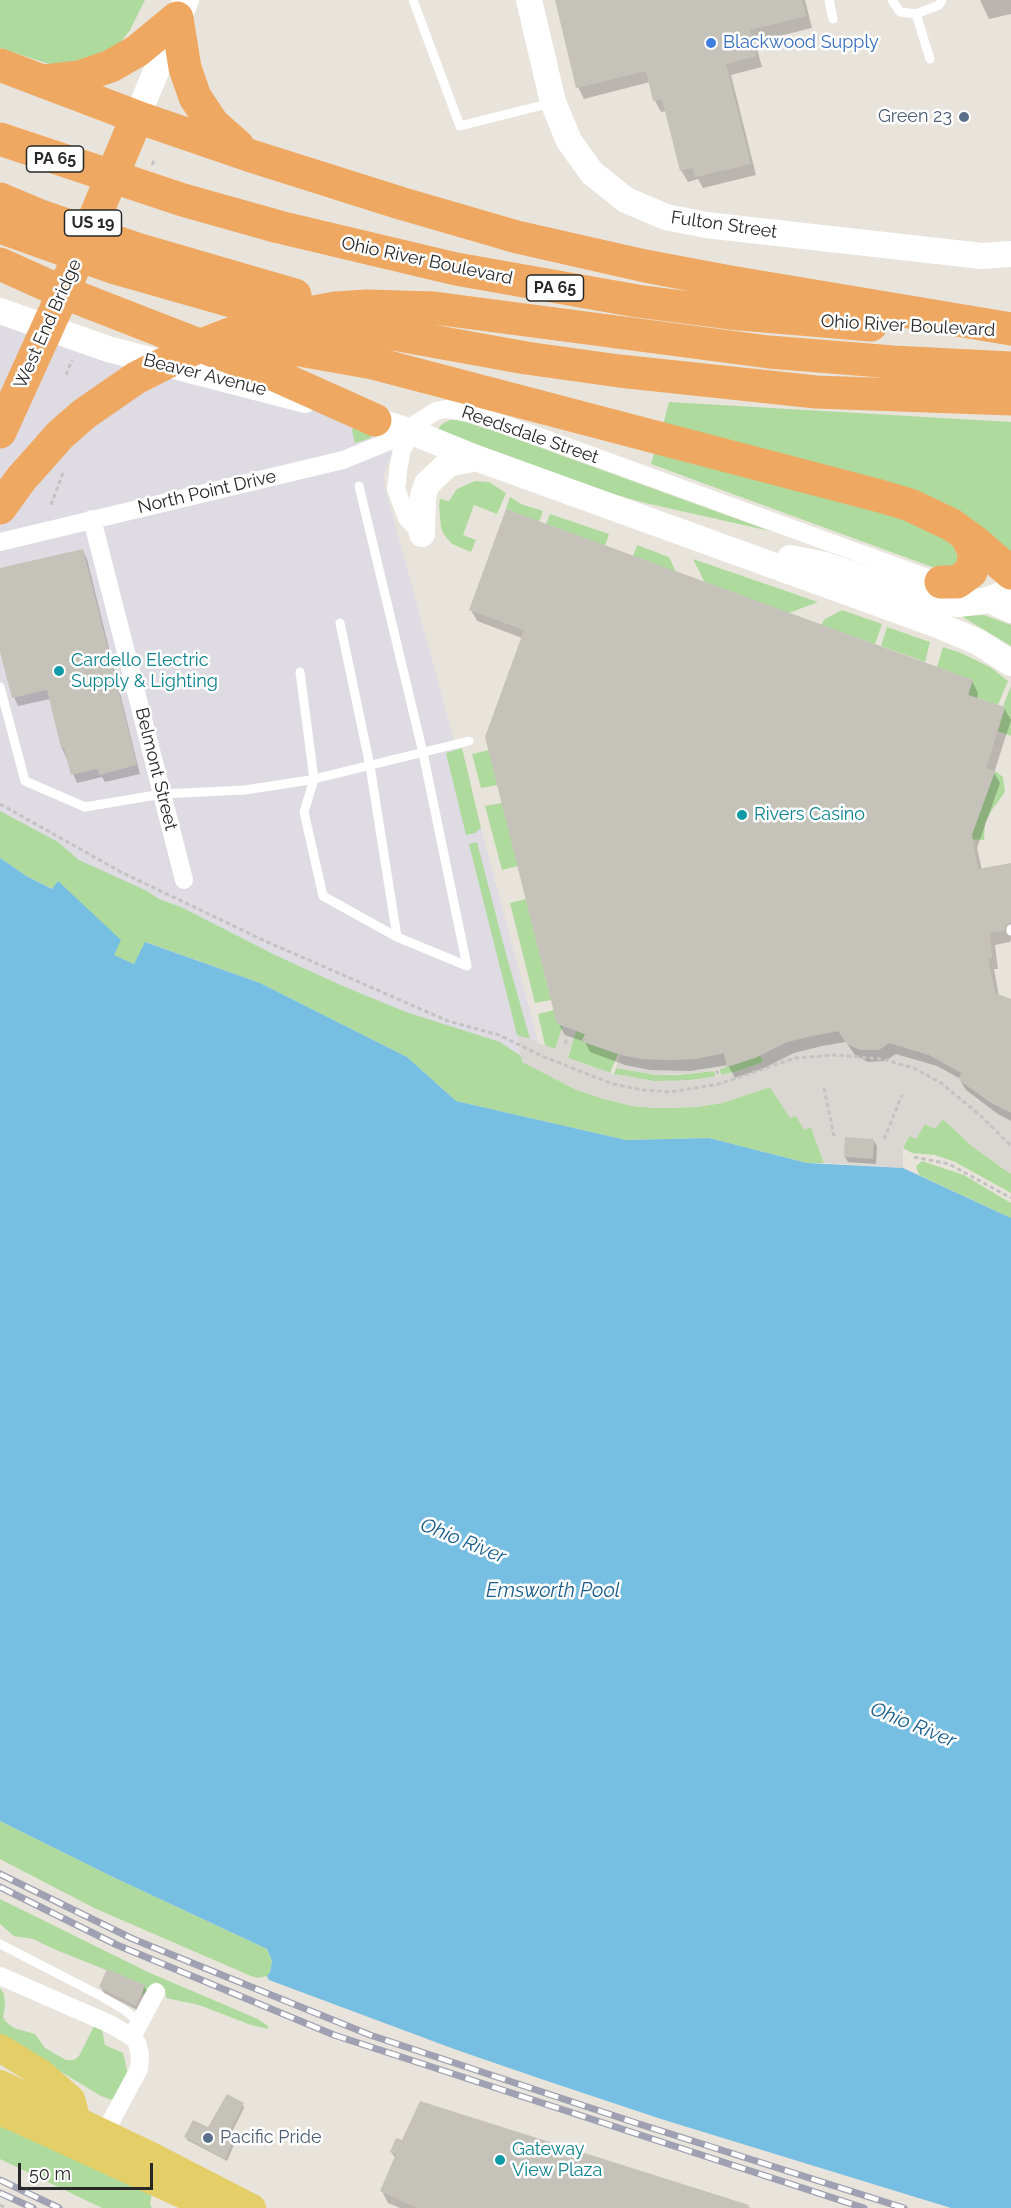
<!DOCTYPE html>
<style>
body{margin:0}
#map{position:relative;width:1011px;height:2208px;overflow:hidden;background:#e9e4db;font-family:Raleway,sans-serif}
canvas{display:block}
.scale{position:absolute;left:18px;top:2163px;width:135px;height:27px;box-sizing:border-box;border:3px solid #282828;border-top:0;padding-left:8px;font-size:18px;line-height:21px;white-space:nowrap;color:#282828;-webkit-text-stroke:4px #fff;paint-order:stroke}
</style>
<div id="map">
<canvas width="1011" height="2208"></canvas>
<div class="scale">50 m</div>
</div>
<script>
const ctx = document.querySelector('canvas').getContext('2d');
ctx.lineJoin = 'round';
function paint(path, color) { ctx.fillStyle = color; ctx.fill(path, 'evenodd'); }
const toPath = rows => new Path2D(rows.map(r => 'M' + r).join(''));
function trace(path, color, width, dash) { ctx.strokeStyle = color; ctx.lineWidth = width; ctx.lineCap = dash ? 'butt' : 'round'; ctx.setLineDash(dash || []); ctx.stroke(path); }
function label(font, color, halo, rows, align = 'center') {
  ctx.font = font + ' Raleway,sans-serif'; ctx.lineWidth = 5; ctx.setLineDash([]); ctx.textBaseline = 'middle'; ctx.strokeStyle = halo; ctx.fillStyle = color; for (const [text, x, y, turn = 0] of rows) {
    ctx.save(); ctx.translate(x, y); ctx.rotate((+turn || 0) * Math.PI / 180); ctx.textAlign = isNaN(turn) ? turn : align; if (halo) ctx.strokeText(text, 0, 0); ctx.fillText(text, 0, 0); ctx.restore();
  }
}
paint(toPath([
 [0,311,375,420,394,447,384,475,385,487,454,740,462,756,542,1056,407,1057,260,983,121,940,0,858]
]), '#dedbe2');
paint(toPath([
 [0,0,145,0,130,30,117,47,96,60,52,65,0,48],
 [669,402,1011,422,1011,554,662,429],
 [450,420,459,420,497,432,770,531,645,503,606,492,437,430,442,424],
 [355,424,371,433,371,438,355,443,352,431],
 [656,447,864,505,950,537,965,562,943,571,651,464],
 [475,481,489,482,506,493,497,514,474,505,463,535,476,540,471,552,452,544,445,536,441,528,439,505,440,499,449,501,457,489],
 [510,497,521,504,543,511,539,522,506,509],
 [550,514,609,534,605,546,546,524],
 [637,545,669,557,676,572,633,556],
 [693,559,818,602,789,613,705,583],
 [842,610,882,624,875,644,821,625,825,619],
 [984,615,1011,625,1011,646,961,616],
 [887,627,930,642,925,662,881,646],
 [943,647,961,653,990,667,1008,681,998,705,968,695,972,680,937,667],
 [1011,686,1011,736,998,731,1005,707,1003,706],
 [462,748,481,828,475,833,466,835,446,753],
 [489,750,497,785,481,788,472,754],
 [995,771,1003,777,1005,792,992,810,985,823,984,840,970,839],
 [502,803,518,866,502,870,485,806],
 [0,811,58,842,79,860,147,891,159,899,181,907,275,955,345,987,406,1012,500,1042,521,1056,523,1062,575,1089,601,1098,633,1106,658,1108,696,1107,722,1103,770,1087,790,1117,796,1115,811,1127,824,1163,807,1163,709,1138,626,1140,456,1101,407,1057,260,983,146,942,134,964,113,955,58,882,53,889,28,877,0,858],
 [477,842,506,954,530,1039,517,1035,469,844],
 [526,899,551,1000,535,1003,510,903],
 [554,1010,557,1024,563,1026,555,1050,545,1045,538,1014],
 [576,1031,588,1035,586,1039,583,1038,582,1041,618,1054,610,1073,568,1058],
 [760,1055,764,1062,746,1069,721,1075,720,1069],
 [616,1068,657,1075,677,1075,714,1071,716,1077,673,1082,653,1081,614,1074],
 [943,1119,972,1146,1011,1174,1011,1193,955,1162,935,1155,912,1153,903,1148,910,1135,925,1124],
 [922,1161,964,1175,1011,1203,1011,1218,919,1175,916,1166],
 [0,1821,115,1878,267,1949,272,1961,270,1972,267,1976,258,1978,251,1976,94,1908,0,1859],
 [0,1899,150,1973,258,2019,268,2026,268,2029,251,2025,199,2005,166,1998,165,1989,159,1984,151,1987,142,1996,144,1985,56,1950,33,1939,14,1936,0,1924],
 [0,1988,4,1994,5,2006,3,2017,6,2022,14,2028,35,2034,45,2048,66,2060,74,2060,79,2056,95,2024,102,2029,105,2045,123,2053,127,2070,127,2079,115,2098,112,2100,101,2096,0,2035],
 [0,2117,152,2192,150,2204,152,2208,102,2208,0,2159]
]), '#aedb9d');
paint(toPath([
 [563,1026,576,1031,568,1058,614,1074,653,1081,695,1080,732,1073,763,1062,760,1055,787,1042,839,1031,847,1044,860,1050,879,1050,889,1043,929,1055,964,1075,958,1079,990,1102,1005,1110,1011,1106,1011,1174,972,1146,943,1119,935,1129,925,1124,916,1139,909,1136,903,1148,903,1168,824,1163,811,1127,804,1130,796,1116,790,1118,770,1087,722,1103,696,1107,658,1108,633,1106,601,1098,575,1089,522,1062,517,1035,555,1049],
 [724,1053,727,1067,699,1073,657,1075,616,1068,620,1055,642,1059,683,1060]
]), '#dad7d2');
paint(toPath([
 [0,858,28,877,52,889,58,881,121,940,114,955,134,964,145,942,260,983,407,1057,456,1101,626,1140,709,1138,807,1163,903,1168,1011,1218,1011,2208,951,2208,661,2119,547,2081,454,2049,269,1980,267,1976,270,1972,272,1961,267,1949,115,1878,0,1821]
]), '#77bfe2');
paint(toPath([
 [556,0,805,0,812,28,755,42,762,67,731,75,756,175,703,188,698,179,688,182,681,170,666,111,661,112,655,101,650,82,584,99,578,87],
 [980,0,1011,0,1011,14,989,19],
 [83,551,87,559,140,774,105,782,102,777,77,783,62,748,50,699,18,706,14,697,0,646,0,570],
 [471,610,972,681,978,693,977,699,1004,708,1011,720,994,773,1000,783,977,848,982,870,1011,865,1011,939,1010,942,995,945,998,969,994,969,999,996,1011,1001,1011,1121,998,1114,966,1090,959,1078,937,1066,896,1054,885,1061,868,1062,855,1055,846,1042,822,1046,794,1053,762,1069,735,1078,728,1065,690,1071,650,1070,625,1065,590,1052,585,1042,565,1035,558,1023,522,638,477,621],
 [874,1141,877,1146,876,1164,848,1162,845,1157],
 [144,1986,147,1992,139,2011,104,1993,101,1987],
 [421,2103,751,2208,400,2208,388,2203,382,2191,396,2159,391,2152,402,2142],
 [243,2105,244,2108,228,2140,234,2145,227,2161,187,2140,186,2137,208,2129]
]), '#0003');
paint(toPath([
 [555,0,802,0,806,16,750,30,756,56,726,64,751,164,695,177,693,168,680,171,662,99,653,101,646,71,576,88],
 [506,509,973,680,968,695,1005,707,986,768,995,771,972,835,978,869,1011,863,1011,922,1006,925,1004,931,990,933,992,958,988,958,995,993,1011,999,1011,1113,990,1102,963,1083,958,1078,962,1073,929,1055,889,1043,879,1050,860,1050,847,1044,838,1031,815,1035,787,1042,755,1058,727,1067,724,1053,697,1059,666,1060,642,1059,618,1054,589,1044,582,1041,585,1034,557,1024,485,737,524,630,469,610],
 [83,549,137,765,99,775,98,769,71,775,64,748,61,748,47,690,12,698,0,652,0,568],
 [845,1137,874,1139,873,1159,844,1157],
 [107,1969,145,1985,136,2006,99,1987],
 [227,2094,244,2103,227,2137,233,2140,225,2159,184,2137,193,2120,208,2127],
 [420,2101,749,2205,748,2208,417,2208,380,2191,396,2154,390,2152,396,2138,402,2140]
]), '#c5c2ba');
trace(toPath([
 [152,165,155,158],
 [66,375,72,360],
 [51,505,64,470],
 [0,804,121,872,265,941,448,1021,499,1035,542,1056,613,1084,643,1090,670,1092,719,1084,795,1058,836,1055,882,1059,914,1068,941,1083,981,1116,1011,1146],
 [565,1044,567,1038],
 [717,1070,718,1076],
 [824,1088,834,1136],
 [884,1139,902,1095],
 [914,1157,949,1164,1011,1198],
 [0,2205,6,2208]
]), '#c3c3c3', 3, [4.5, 3]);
trace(toPath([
 [413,0,460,126,551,103],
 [829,0,833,19],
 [892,0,900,12,916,14,939,5,942,0],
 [916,14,930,59],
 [340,623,370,766,397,937,467,966,423,753,359,486],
 [300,672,314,779,304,812,323,896,397,937],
 [0,687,25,781,85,807,162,794,245,790,310,780,469,741],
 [1011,929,1011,931],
 [0,1944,99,1995,126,2011,140,2023]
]), '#fff', 9);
trace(toPath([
 [92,519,184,880],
 [422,534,407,518,396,489,399,464,402,450,417,423,436,411,446,409,474,414,551,441,947,585],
 [0,542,343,460,412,432],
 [978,599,1011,614],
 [0,1976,110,2024,132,2037,137,2043,140,2055,139,2069,104,2134],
 [132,2037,156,1992]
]), '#fff', 18);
trace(toPath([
 [529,0,553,102,569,141,592,173,626,200,666,217,706,225,982,256,1011,254],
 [137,117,186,0],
 [0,311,108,349,305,400],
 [357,415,412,432,476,458,938,625,978,642,1011,663],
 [422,534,423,496,427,484,448,464,476,458],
 [790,558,825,565,928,600,941,602,958,604,983,601,998,596,1011,589]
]), '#fff', 26);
trace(toPath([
 [0,2048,42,2074,71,2099,77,2121],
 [0,2084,151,2156,252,2208],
 [0,2112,16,2118,210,2207,238,2205]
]), '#e3ce67', 28);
trace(toPath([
 [0,65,137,117,248,155,400,203,517,237,645,266,730,282,1011,329],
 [45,81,79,77,111,66,137,51,177,18,185,68,195,97,213,124,238,146],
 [0,139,183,200,279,227,456,269,637,301,729,313,871,325],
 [0,199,38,215,137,249,295,295],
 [0,227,115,268,266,311,526,358,619,371,816,392,1011,399],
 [0,264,60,291,268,372,375,420],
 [217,351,247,349,300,350,373,363,880,496,910,505,952,525,974,541,1011,573],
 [0,432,60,300,137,117],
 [0,508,21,479,60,435,84,414,136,378,199,346,230,334,299,315,335,308,367,306,434,308,769,352,893,362,1011,368],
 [941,582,957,582,971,572,975,554,966,535]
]), '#eea861', 33);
const rail = toPath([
 [0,1874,133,1939,370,2035,633,2122,904,2208],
 [0,1887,117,1945,334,2035,864,2208],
 [0,2180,59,2208],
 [0,2193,33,2208]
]);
trace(rail, '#9fa0b1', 7);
trace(rail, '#fff', 4.5, [14]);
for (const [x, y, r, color] of [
 [711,43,6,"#3f7fe0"],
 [964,117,6,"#5c6f8a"],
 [59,671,6,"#0f9aa8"],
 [742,815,6,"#0f9aa8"],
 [208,2138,6,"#5c6f8a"],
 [500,2160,6,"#0f9aa8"]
]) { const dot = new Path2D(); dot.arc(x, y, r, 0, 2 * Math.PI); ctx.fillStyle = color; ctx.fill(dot); trace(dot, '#fff', 2); }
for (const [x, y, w] of [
 [55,159,57],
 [93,223,57],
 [555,288,57]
]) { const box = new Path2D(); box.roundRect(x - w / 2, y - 13, w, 26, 4.5); ctx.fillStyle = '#fff'; ctx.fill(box); trace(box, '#282828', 1.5); }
label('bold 16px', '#282828', null, [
 ["PA 65",55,159],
 ["US 19",93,223],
 ["PA 65",555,288]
]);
label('18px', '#366cbe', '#fff', [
 ["Blackwood Supply",723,43]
], 'left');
label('18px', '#4e5e75', '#fff', [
 ["Green 23",952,117],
 ["Pacific Pride",220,2138,"left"]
], 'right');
label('18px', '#282828', '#fff', [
 ["Fulton Street",724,225,8],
 ["Ohio River Boulevard",427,261,12],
 ["West End Bridge",48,324,-66],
 ["Ohio River Boulevard",908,326,3],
 ["Beaver Avenue",205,375,14],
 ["Reedsdale Street",530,435,19],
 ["North Point Drive",207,492,-13],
 ["Belmont Street",156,769,76]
]);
label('18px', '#0d838f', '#fff', [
 ["Cardello Electric",71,661],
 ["Supply & Lighting",71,682],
 ["Rivers Casino",754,815],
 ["Gateway",512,2150],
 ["View Plaza",512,2171]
], 'left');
label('italic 20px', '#1a5d8b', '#fff', [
 ["Ohio River",463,1541,22],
 ["Emsworth Pool",553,1591],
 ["Ohio River",913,1725,22]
]);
</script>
